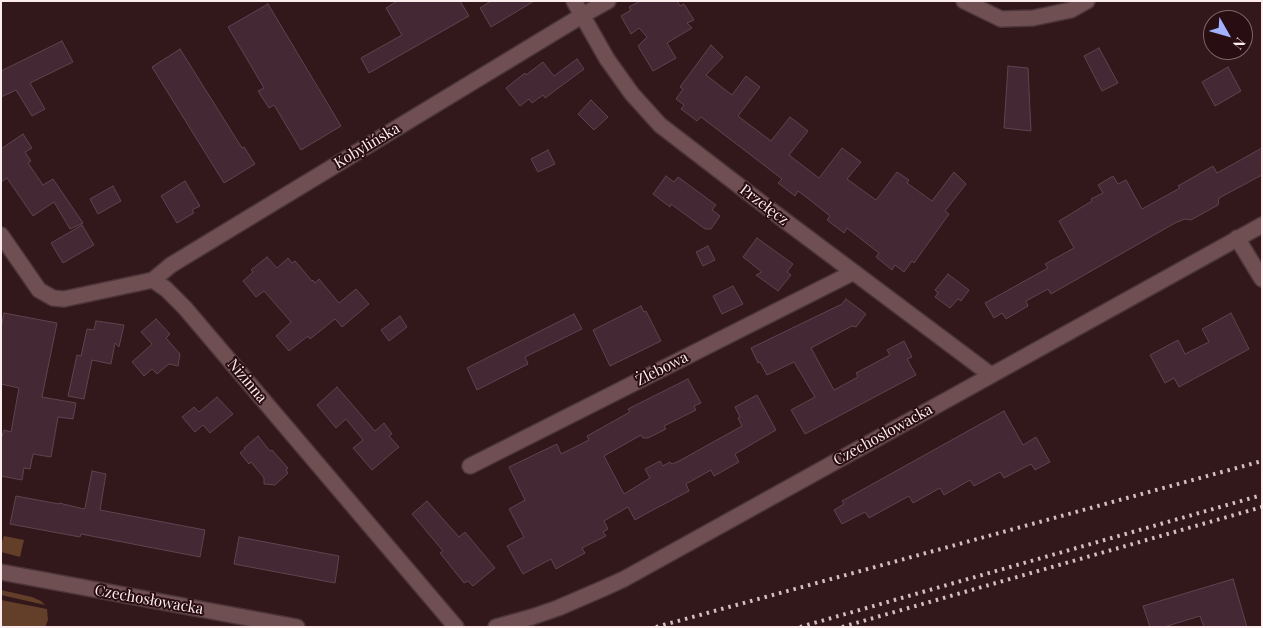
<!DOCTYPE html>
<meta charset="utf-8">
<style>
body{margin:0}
#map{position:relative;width:1263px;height:628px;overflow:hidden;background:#32171b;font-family:"Playfair Display",serif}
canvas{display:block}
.frame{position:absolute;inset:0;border:2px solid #fdecee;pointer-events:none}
.north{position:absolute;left:1203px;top:10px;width:50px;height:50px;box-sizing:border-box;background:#280d12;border:1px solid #7d666a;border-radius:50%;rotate:128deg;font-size:14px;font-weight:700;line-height:20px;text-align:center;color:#fdecee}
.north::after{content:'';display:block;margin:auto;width:18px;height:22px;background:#a2b2fd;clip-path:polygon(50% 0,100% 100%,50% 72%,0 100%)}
</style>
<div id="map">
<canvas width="1263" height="628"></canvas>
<div class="frame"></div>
<div class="north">N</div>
</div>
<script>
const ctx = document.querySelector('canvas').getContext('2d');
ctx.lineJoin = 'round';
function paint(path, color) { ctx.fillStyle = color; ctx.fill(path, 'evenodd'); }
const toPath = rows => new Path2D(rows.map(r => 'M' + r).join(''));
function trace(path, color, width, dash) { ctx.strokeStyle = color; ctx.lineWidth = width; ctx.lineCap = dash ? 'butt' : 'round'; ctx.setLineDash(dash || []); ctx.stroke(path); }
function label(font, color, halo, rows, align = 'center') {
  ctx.font = font + ' "Playfair Display",serif'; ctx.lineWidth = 4; ctx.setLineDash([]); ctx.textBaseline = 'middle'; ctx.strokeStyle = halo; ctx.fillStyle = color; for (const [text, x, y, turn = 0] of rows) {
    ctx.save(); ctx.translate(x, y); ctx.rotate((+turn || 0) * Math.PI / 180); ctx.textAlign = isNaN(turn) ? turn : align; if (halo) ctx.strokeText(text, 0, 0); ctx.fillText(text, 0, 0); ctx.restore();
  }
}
paint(toPath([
 [4,536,24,540,20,557,1,552,1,544],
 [1,590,32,597,41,601,45,605,1,595],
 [1,600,47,609,48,620,46,625,45,627,1,627]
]), '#633e29');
const building = toPath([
 [397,1,460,1,469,16,369,73,361,58,402,35,386,8,397,1],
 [491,1,534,1,491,27,480,8,491,1],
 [640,1,677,1,680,6,684,4,694,20,687,23,692,28,667,43,676,58,653,71,638,46,647,37,639,28,631,34,621,16,631,10,629,7,640,1],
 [268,4,341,126,301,150,274,105,269,108,258,91,264,88,228,27,268,4],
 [62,41,73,62,30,83,45,109,32,116,16,90,1,97,1,71,62,41],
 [711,45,723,57,706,75,732,95,746,76,760,87,738,116,771,141,790,117,798,123,808,131,789,155,819,178,842,148,861,162,847,179,876,200,897,172,909,180,907,183,932,201,954,172,966,184,945,211,949,214,914,263,912,261,904,272,895,265,892,270,876,257,879,253,861,239,847,228,844,233,827,220,830,216,810,200,798,191,795,196,778,183,782,179,773,172,701,117,697,121,681,109,684,105,676,99,683,89,680,87,711,45],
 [1099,48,1118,83,1102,91,1084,56,1099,48],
 [180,49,242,148,244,147,255,164,224,183,152,67,180,49],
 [577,59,584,69,545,98,543,95,532,103,529,99,520,106,506,88,525,73,526,75,543,62,554,76,577,59],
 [1008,66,1028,68,1031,131,1004,128,1008,66],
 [1228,67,1241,91,1215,106,1202,82,1228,67],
 [591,100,608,117,594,130,578,114,591,100],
 [23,134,32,148,25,152,31,161,28,163,43,185,53,179,83,223,70,229,54,202,33,216,7,178,1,182,1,149,23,134],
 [1262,148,1262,175,1219,198,1218,205,1191,220,1185,219,1175,223,1051,294,1048,289,1026,301,1028,306,1006,319,1002,313,994,318,985,303,1048,268,1045,264,1074,248,1059,221,1092,201,1091,199,1103,193,1098,185,1113,176,1118,184,1126,180,1142,209,1180,188,1178,186,1213,166,1217,173,1262,148],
 [548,150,555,164,538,172,531,159,548,150],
 [666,176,674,182,678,177,716,205,712,210,720,216,711,229,705,229,671,204,670,207,653,194,666,176],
 [185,181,200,206,192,210,194,213,177,223,161,196,185,181],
 [113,186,121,201,98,214,90,199,113,186],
 [82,225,94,245,63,263,51,243,82,225],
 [757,238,793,264,787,272,791,275,778,291,756,275,762,272,743,257,757,238],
 [708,246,715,260,703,266,696,252,708,246],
 [267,257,277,268,288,258,292,263,295,261,312,281,313,280,315,283,319,279,339,303,356,289,369,304,342,327,335,319,310,339,308,336,289,351,276,336,291,322,264,291,256,297,243,281,253,272,251,270,267,257],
 [948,274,969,290,961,301,958,299,950,308,935,297,938,293,935,290,948,274],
 [733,286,743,304,722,314,713,296,733,286],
 [846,299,866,314,856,327,852,326,811,348,834,390,858,377,856,373,890,355,887,350,904,341,912,357,907,359,916,375,805,434,791,410,815,397,794,362,767,375,760,362,758,363,751,348,842,304,846,299],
 [641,306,644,312,646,311,661,341,610,366,593,330,641,306],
 [4,313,57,323,42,397,76,403,73,419,58,417,51,457,33,454,30,469,24,468,22,480,1,476,1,439,4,430,11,432,19,388,1,384,1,328,4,313],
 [1231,313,1249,349,1179,387,1174,378,1165,383,1150,355,1178,340,1185,354,1209,342,1202,329,1231,313],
 [574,314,582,329,525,357,528,364,477,390,467,368,574,314],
 [400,316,407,327,389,341,381,330,400,316],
 [156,319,170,334,166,338,180,354,178,366,169,364,157,374,152,369,144,376,132,362,152,344,141,332,156,319],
 [96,321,124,325,119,347,115,343,111,364,92,360,84,399,68,396,77,355,81,356,87,329,94,330,96,321],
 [688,379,701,403,694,406,696,410,664,426,666,429,648,438,643,438,641,435,604,456,624,494,650,478,645,469,660,461,663,466,670,462,672,464,679,461,742,426,738,418,740,417,735,407,757,395,776,430,735,454,739,462,714,476,711,470,686,484,689,491,649,512,635,520,628,507,604,521,608,529,603,532,606,536,582,548,585,553,556,569,551,559,523,574,507,546,524,537,509,509,525,500,509,467,557,444,561,454,589,440,587,436,630,412,628,409,688,379],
 [337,387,375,431,384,423,392,434,389,436,399,447,372,470,353,448,363,440,346,419,336,428,317,405,337,387],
 [217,397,233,414,210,433,203,425,195,432,182,417,194,407,199,412,217,397],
 [1004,411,1023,445,1036,437,1050,462,1035,470,1031,464,1004,478,1000,472,974,486,970,480,944,495,940,488,913,503,909,496,869,518,865,512,842,524,834,510,844,504,842,501,1004,411],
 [258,436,270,451,272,450,288,468,286,470,288,473,275,485,264,484,264,478,251,462,249,464,240,453,245,449,244,448,258,436],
 [92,471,106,474,100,510,205,530,200,557,81,534,80,537,10,524,16,496,59,504,59,503,84,509,85,508,92,471],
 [427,501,459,537,465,532,495,568,473,586,468,581,464,583,440,553,443,551,412,514,427,501],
 [239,537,339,556,335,583,234,564,239,537],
 [1233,579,1247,627,1204,627,1200,616,1164,627,1150,627,1143,606,1233,579]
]);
paint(building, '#442935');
trace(building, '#60434f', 1);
const minor = toPath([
 [574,1,607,59,632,94,660,125,768,208,991,375],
 [964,1,1001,19,1033,18,1071,10,1087,1],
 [1,235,39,290,53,298,64,299,153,280,166,289,185,308,456,627],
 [1237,238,1262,279],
 [153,280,171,265,583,15,608,1],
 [470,466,854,272]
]);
const tertiary = toPath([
 [1,572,297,627],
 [496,627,532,617,558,608,602,589,624,579,1262,225]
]);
trace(minor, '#4b3539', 18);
trace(tertiary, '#4b3539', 18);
trace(minor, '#704f52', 15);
trace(tertiary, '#704f52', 15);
trace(toPath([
 [656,627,1262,461],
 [800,627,1262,495],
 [842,627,1262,507]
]), '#d2bfc1', 4, [2.5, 5]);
label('15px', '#fdecee', '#280d12', [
 ["Kobylińska",367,146,-31],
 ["Przełęcz",764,205,37],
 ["Żlebowa",662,369,-27],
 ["Nizinna",247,381,50],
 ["Czechosłowacka",883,435,-29],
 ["Czechosłowacka",149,600,10]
]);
</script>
